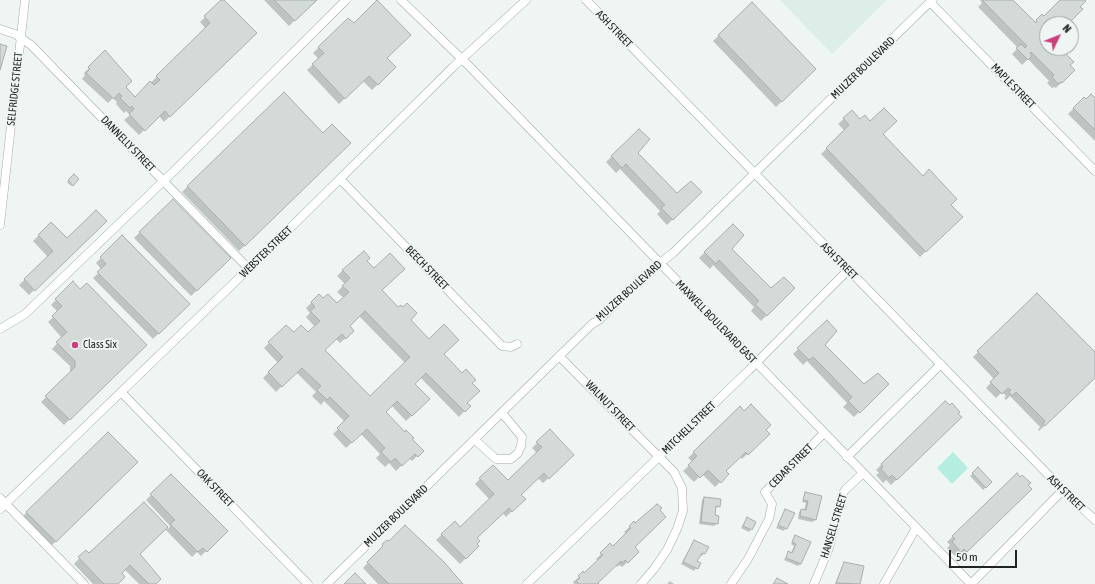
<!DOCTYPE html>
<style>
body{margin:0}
#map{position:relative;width:1095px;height:584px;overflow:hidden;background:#eef5f3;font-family:"Asap Condensed",sans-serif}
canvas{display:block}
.north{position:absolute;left:1039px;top:16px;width:40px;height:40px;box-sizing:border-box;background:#eef5f3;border:1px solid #9ca1a0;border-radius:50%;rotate:47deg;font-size:11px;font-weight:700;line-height:16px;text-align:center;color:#212423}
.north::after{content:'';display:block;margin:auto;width:14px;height:18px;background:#c9407a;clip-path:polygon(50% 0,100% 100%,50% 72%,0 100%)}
.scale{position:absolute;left:949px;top:550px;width:68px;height:18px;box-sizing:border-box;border:2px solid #212423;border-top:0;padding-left:5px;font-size:12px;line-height:14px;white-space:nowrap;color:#212423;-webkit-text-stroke:3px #eef5f3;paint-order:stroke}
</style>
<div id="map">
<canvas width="1095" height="584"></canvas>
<div class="north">N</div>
<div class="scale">50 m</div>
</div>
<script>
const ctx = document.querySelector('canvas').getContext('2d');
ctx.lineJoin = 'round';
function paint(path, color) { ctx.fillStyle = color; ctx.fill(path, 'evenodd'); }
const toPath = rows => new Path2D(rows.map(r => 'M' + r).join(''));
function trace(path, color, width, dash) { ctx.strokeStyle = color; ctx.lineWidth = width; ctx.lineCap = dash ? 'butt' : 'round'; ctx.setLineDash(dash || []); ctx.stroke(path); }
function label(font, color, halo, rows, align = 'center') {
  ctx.font = font + ' "Asap Condensed",sans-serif'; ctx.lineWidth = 4; ctx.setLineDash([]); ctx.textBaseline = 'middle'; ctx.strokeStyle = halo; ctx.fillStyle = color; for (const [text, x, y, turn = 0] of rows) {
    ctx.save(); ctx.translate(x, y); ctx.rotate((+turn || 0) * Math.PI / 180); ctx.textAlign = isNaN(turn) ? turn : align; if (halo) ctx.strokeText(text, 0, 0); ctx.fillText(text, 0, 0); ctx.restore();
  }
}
paint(toPath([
 [780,0,887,0,832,54]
]), '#ddeee9');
paint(toPath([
 [953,452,968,468,952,484,937,468]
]), '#b5eee0');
paint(toPath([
 [223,0,255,33,164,122,159,116,139,135,124,120,130,115,126,111,124,113,116,104,117,102,113,98,108,103,82,79,85,75,84,73,105,52,124,87,135,98,206,29,200,22],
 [264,0,315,0,289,26],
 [980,0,1012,0,1034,23,1042,16,1044,17,1061,0,1083,0,1066,24,1047,24,1047,48,1058,48,1074,70,1056,88,1054,87,1052,88,1047,83,1049,81,1028,59,1022,65,1012,54,1018,48,978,7,982,3],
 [752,3,815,69,776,107,713,41],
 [348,19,386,58,389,73,372,90,363,81,339,104,307,70,319,59,313,53],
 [284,93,323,134,350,143,239,251,182,192],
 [1084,98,1086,101,1095,99,1095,141,1068,114],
 [852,111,860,120,882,134,961,217,920,257,821,154,845,131,838,124],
 [639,130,636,153,676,195,700,192,667,225,657,214,660,211,620,169,616,173,606,162],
 [74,176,78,179,71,186,67,182],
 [173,200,229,258,191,296,134,238],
 [105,221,29,295,19,285,48,257,33,241,51,223,67,240],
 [733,225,731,249,770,290,794,288,761,321,751,311,754,307,713,265,710,269,699,258],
 [122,237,188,304,153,339,93,278,102,270,96,263],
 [359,255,366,261,381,290,471,384,466,403,469,406,459,417,420,377,413,384,423,405,406,421,391,405,384,412,422,451,412,461,409,458,396,471,389,463,385,467,376,458,380,454,361,434,346,448,333,434,345,422,324,401,321,405,312,396,316,392,296,372,276,392,263,378,278,363,264,348,286,326,294,333,308,333,315,327,306,317,310,313,306,308,319,295,323,300,337,305,344,298,337,292,345,284,337,276],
 [359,316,405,363,370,397,324,350,336,339,340,343,348,336,348,326],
 [73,283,80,291,146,345,64,425,41,402,70,374,70,366,52,349,62,338,48,322,58,312,51,305],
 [1037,294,1095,353,1095,377,1039,431,1038,430,1040,427,1010,396,1006,400,1004,398,1006,396,1002,392,996,398,986,388,994,379,973,357],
 [827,321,824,345,863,386,888,384,854,417,843,407,847,403,807,361,803,365,793,354],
 [945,402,960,417,891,485,886,480,883,483,876,475,879,473,876,470],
 [740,408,768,434,742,459,740,457,725,471,728,474,715,487,702,474,694,482,683,471,693,462,688,458],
 [550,430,573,455,543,483,538,478,520,495,524,499,506,517,503,513,476,538,476,544,478,546,460,564,436,540,455,522,460,528,490,500,475,484,480,479,507,482,537,453,532,448],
 [108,433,136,462,50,547,21,518],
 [978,469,991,482,983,490,970,476],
 [1017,474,1030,489,961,557,958,554,955,556,947,548,950,545,947,542],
 [171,475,226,531,201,556,197,552,192,557,165,529,138,554,155,584,139,584,124,569,117,584,93,584,74,564,86,551,89,555,144,503,168,529,170,526,146,500],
 [806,493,815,520,812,522,798,519,799,512,802,510,804,510,806,503,802,502],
 [704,498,719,506,715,509,714,516,717,523,714,526,699,524,702,500],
 [786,510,793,514,784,531,776,528],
 [747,518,755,522,749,532,741,528],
 [634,523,633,547,638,552,622,567,619,565,617,567,615,565,597,583,598,584,574,584,573,582,598,561,596,559,610,545,613,547,626,534,624,532],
 [796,536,801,564,798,566,784,560,789,552,791,553,794,546,791,544],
 [694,541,707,548,702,556,699,555,696,561,700,563,694,571,681,564],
 [383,545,461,584,378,584,363,568],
 [844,563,863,567,859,584,835,584],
 [670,581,674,584,667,584]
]), '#0003');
const building = toPath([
 [221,0,224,0,257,33,170,117,165,111,145,131,129,114,134,109,132,106,130,108,120,98,122,96,119,93,114,99,86,73,90,69,88,67,105,50,132,81,126,87,135,97,150,81,154,85,160,80,156,76,210,23,204,16,221,0],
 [274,0,317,0,295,21,274,0],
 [377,0,411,35,387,58,396,67,378,85,369,76,345,99,312,64,324,53,318,47,348,18,354,23,377,0],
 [984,0,1013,0,1036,23,1037,21,1036,20,1042,14,1044,16,1060,0,1085,0,1086,1,1080,7,1083,9,1068,24,1047,24,1047,48,1060,48,1074,62,1070,65,1075,70,1062,83,1060,82,1058,84,1052,77,1054,75,1031,52,1030,53,1032,56,1028,60,1016,48,1021,44,1025,48,1027,46,983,1,984,0],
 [752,2,816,69,782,102,718,35,752,2],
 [0,44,7,46,0,70,0,44],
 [284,92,323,133,332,124,351,143,245,246,187,186,284,92],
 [1091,94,1095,98,1095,130,1073,108,1084,97,1086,99,1091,94],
 [884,108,897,121,883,134,923,176,929,169,957,199,951,205,963,217,926,252,826,148,849,125,843,118,852,110,860,119,865,115,870,121,884,108],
 [639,129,650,139,638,153,677,193,691,181,702,192,673,220,661,208,665,205,626,164,622,168,611,156,639,129],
 [74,174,79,179,73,186,68,180,74,174],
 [173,199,231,258,197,291,139,232,173,199],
 [96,210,107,221,35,291,24,279,53,251,38,235,51,222,67,238,96,210],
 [733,224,744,235,732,249,771,288,784,277,795,288,767,316,755,304,759,301,743,285,719,260,716,264,704,252,733,224],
 [122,235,190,304,159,334,97,272,106,264,100,257,122,235],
 [364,251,370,258,367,261,374,268,390,253,405,269,382,290,398,307,401,305,403,307,407,303,417,313,411,320,429,339,444,324,459,340,444,354,462,373,466,369,476,380,472,383,480,391,467,403,471,406,465,412,426,373,415,384,430,399,412,416,397,401,386,412,405,432,406,430,414,438,412,439,424,451,418,457,415,454,402,466,395,458,391,462,381,452,385,448,367,429,352,443,337,428,349,416,330,397,327,400,317,390,321,386,302,368,282,387,268,372,283,357,268,342,286,325,294,332,301,325,308,332,320,321,310,311,315,307,311,302,319,294,323,298,328,294,337,303,349,292,342,286,350,278,342,270,364,251],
 [365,311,410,357,370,396,325,350,342,334,346,339,354,331,350,326,365,311],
 [73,281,80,289,87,283,147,345,70,420,45,396,75,367,75,361,56,342,67,332,52,316,62,306,55,299,73,281],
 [1037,293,1095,352,1095,378,1045,426,1043,424,1045,421,1016,392,1012,396,1009,392,1011,390,1008,388,1002,394,990,382,999,373,977,351,1037,293],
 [827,320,837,331,825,345,864,384,878,373,889,384,860,413,848,401,852,397,828,372,813,357,809,360,797,348,827,320],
 [945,401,950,405,952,403,960,412,958,414,962,417,897,480,892,475,889,478,881,469,883,467,881,464,945,401],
 [751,404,771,425,766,430,770,434,748,455,746,452,726,471,729,474,721,483,708,470,700,478,688,465,697,456,693,452,740,406,744,411,751,404],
 [550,429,574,455,549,479,544,473,521,495,526,499,512,512,509,508,477,538,480,541,477,544,479,546,466,559,441,534,455,521,460,527,494,494,479,478,493,465,508,480,542,447,536,442,550,429],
 [108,432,138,462,56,542,26,512,108,432],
 [978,467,992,482,986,488,972,473,978,467],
 [1017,473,1020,477,1022,475,1031,483,1028,485,1032,489,967,552,964,549,961,552,952,542,955,539,952,536,1017,473],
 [171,474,228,531,207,552,203,548,198,552,170,524,175,520,150,494,171,474],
 [805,492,822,496,816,520,800,516,801,509,806,510,808,501,803,500,805,492],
 [704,497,721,499,720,507,716,506,715,515,719,516,718,524,701,522,704,497],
 [144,502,168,527,140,554,161,579,156,584,149,584,130,565,122,573,125,577,118,584,104,584,78,557,86,550,89,553,144,502],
 [657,504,662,508,660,510,666,517,635,547,639,552,628,563,625,560,623,563,621,561,598,583,599,584,579,584,576,581,580,578,578,576,583,571,584,573,603,555,600,553,610,543,613,546,631,528,629,526,634,521,635,523,657,504],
 [785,509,795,513,787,529,778,525,785,509],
 [747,517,756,522,752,530,743,526,747,517],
 [405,525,444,562,463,584,389,584,367,562,383,546,382,544,387,540,389,541,405,525],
 [795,535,811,542,801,564,786,558,788,551,792,553,796,544,792,542,795,535],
 [694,540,709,547,705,554,702,553,697,561,701,563,698,569,683,562,694,540],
 [844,562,864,566,860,584,836,583,844,562],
 [355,573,366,584,344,584,355,573],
 [777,578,788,584,773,584,777,578]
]);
paint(building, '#d3dad8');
trace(building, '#a8afae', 1);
const minor = toPath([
 [401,0,469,66,971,584],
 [586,0,1063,490,1095,520],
 [930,2,1095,171],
 [0,29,15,34,31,45,249,269],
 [340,179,502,346,511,347,517,344],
 [0,225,25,0],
 [0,329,25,314,177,168,346,0],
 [559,356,674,472,682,488,683,511,677,529,667,550,654,569,641,584],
 [121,392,308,584],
 [475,440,496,459,511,459,518,453,521,446,522,437,502,413],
 [847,457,941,364],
 [0,498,84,584],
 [0,509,267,251,452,68,526,0],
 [327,584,592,324,599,320,646,274,673,253,932,0],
 [527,584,749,370,848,270],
 [731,584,748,559,769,519,772,504,765,492,824,433],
 [814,584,829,548,842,495,845,490,863,473],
 [884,584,916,528],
 [971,584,1063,490]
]);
trace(minor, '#a2a9a7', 9);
trace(minor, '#fff', 8);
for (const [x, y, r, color] of [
 [75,345,4,"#c9407a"]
]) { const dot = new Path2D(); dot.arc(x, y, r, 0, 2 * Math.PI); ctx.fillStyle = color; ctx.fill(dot); trace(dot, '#eef5f3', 1.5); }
label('11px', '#212423', '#eef5f3', [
 ["ASH STREET",614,29,46],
 ["MULZER BOULEVARD",863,68,-44],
 ["MAPLE STREET",1013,86,46],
 ["SELFRIDGE STREET",15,89,-84],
 ["DANNELLY STREET",128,144,46],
 ["WEBSTER STREET",266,252,-44],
 ["ASH STREET",839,261,45],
 ["BEECH STREET",427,268,46],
 ["MULZER BOULEVARD",629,291,-42],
 ["MAXWELL BOULEVARD EAST",716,322,46],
 ["WALNUT STREET",610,406,46],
 ["MITCHELL STREET",689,428,-44],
 ["CEDAR STREET",791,466,-45],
 ["OAK STREET",215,488,46],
 ["ASH STREET",1066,493,44],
 ["MULZER BOULEVARD",396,516,-44],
 ["HANSELL STREET",834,526,-73]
]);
label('11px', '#212423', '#eef5f3', [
 ["Class Six",83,345]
], 'left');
</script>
